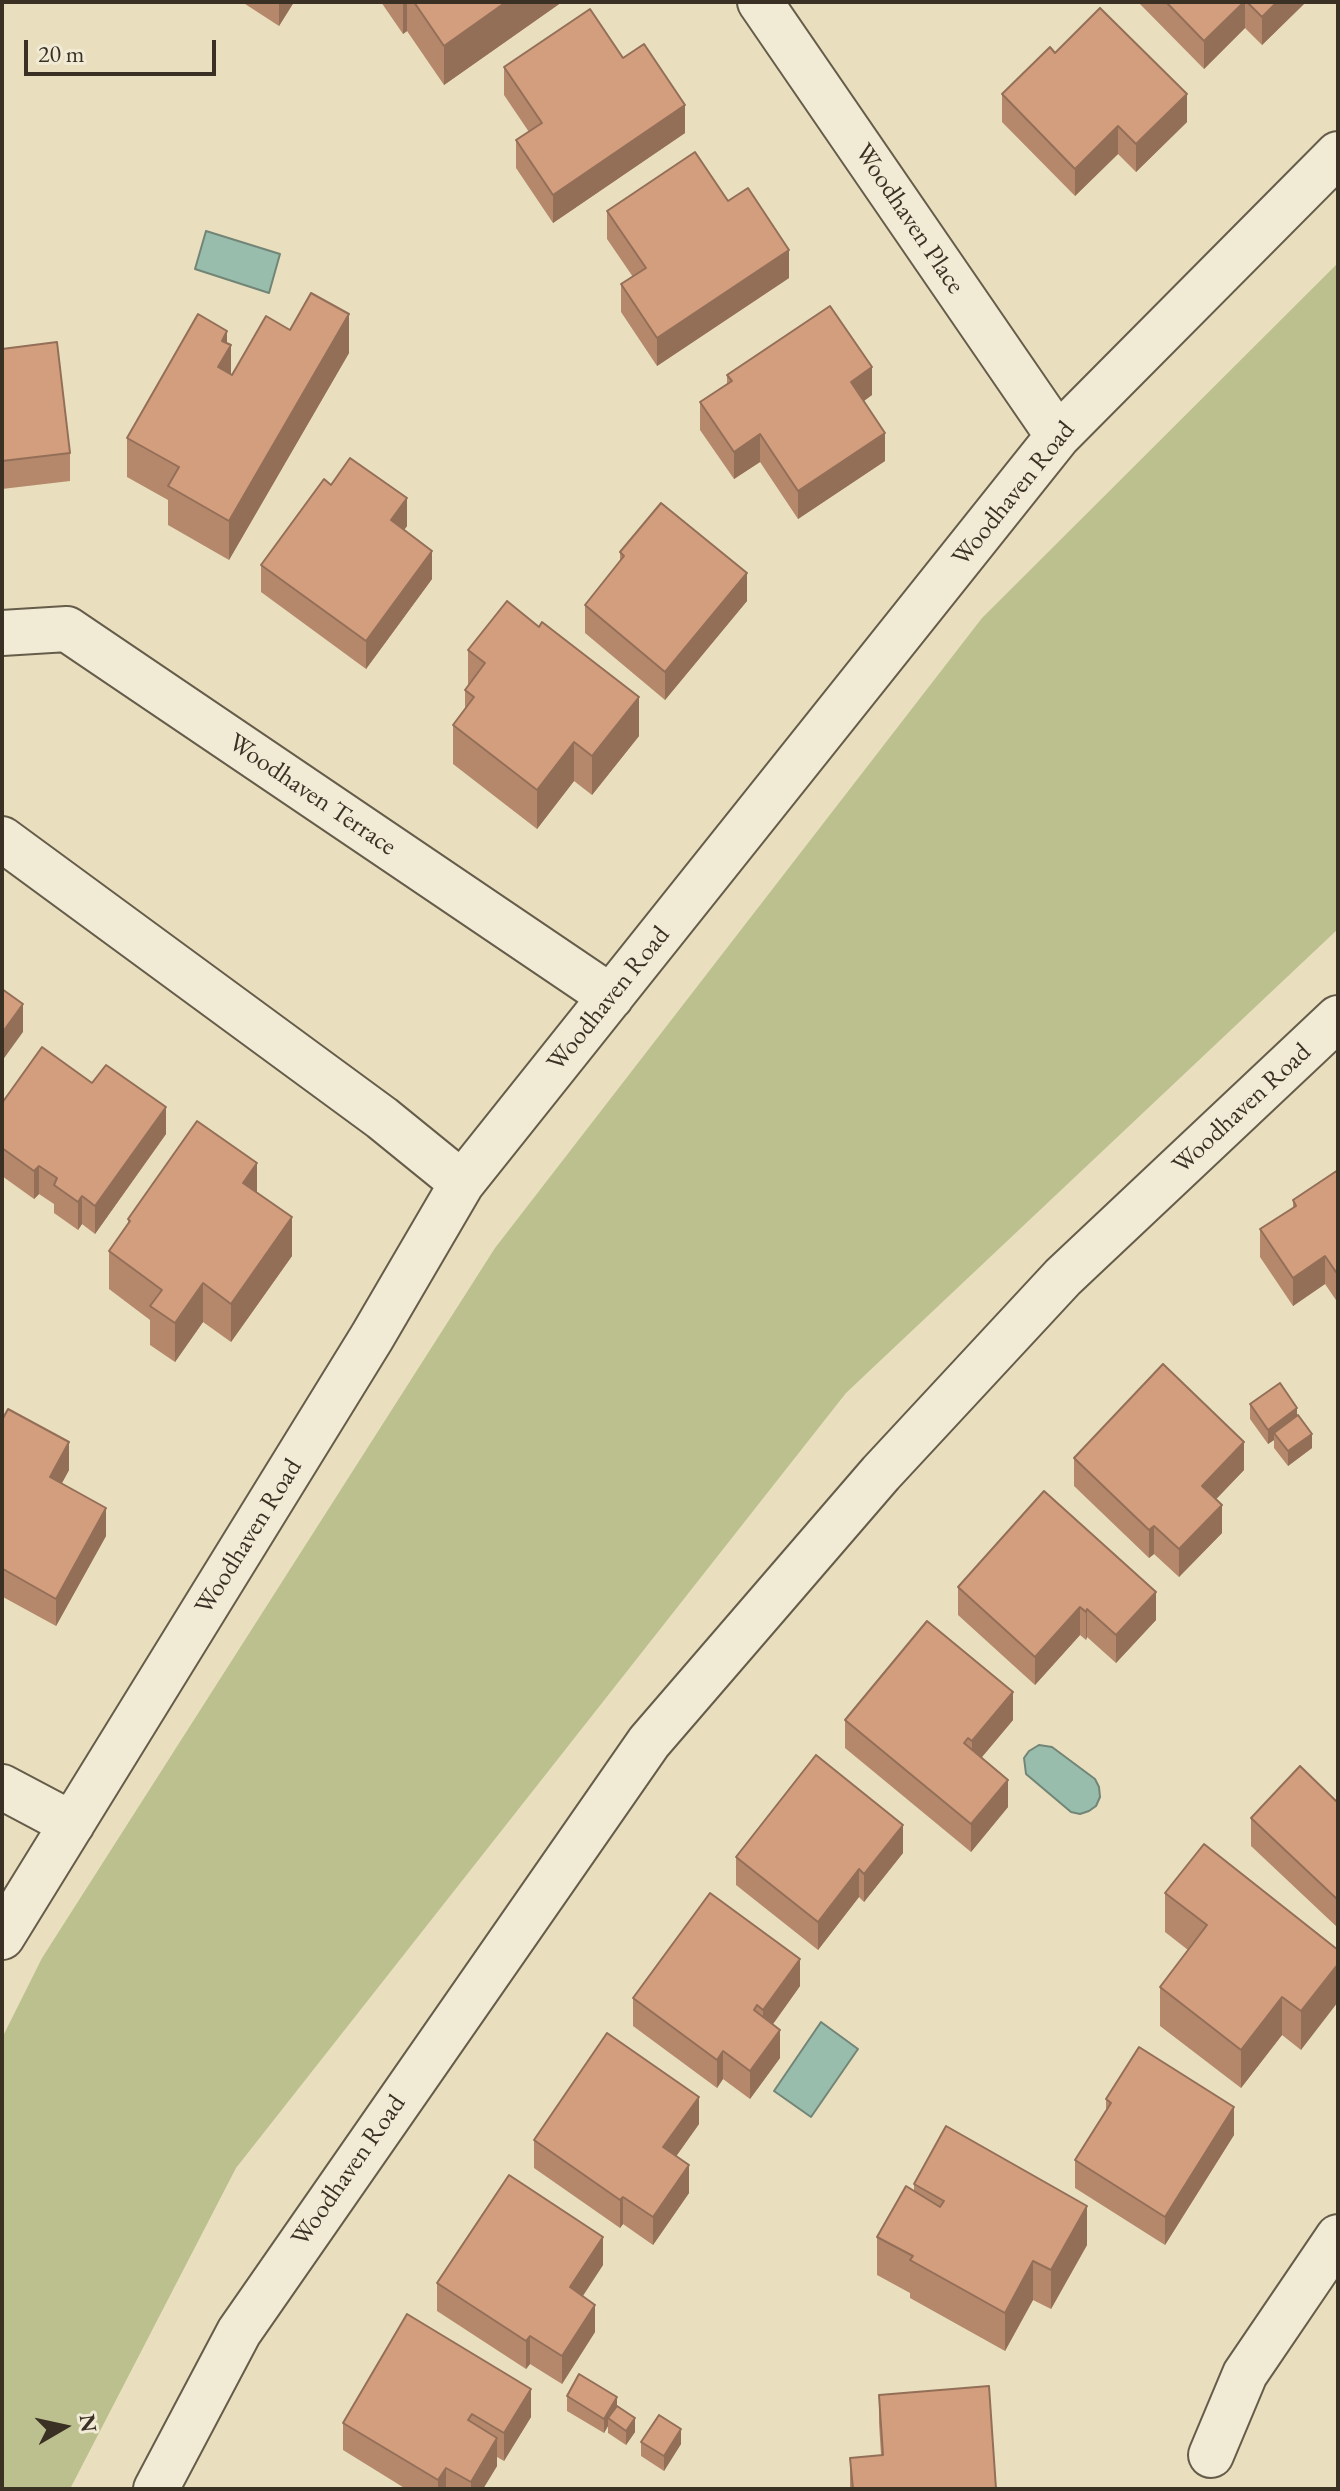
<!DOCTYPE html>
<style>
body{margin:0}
#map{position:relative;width:1340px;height:2491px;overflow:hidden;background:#e9dfbe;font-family:"EB Garamond",serif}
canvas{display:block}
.frame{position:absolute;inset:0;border:4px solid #3a3024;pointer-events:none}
.north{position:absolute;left:24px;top:2387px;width:80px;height:80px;-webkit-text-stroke:6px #f1ead5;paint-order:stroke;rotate:81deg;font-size:22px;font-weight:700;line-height:32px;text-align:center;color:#3a3024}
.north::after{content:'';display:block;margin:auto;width:28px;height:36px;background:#3a3024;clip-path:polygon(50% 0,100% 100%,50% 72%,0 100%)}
.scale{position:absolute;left:24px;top:40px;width:192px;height:36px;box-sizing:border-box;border:4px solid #3a3024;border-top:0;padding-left:10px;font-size:24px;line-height:28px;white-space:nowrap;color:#3a3024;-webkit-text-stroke:6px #f1ead5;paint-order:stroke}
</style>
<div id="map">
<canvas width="1340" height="2491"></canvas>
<div class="frame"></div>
<div class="north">N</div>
<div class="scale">20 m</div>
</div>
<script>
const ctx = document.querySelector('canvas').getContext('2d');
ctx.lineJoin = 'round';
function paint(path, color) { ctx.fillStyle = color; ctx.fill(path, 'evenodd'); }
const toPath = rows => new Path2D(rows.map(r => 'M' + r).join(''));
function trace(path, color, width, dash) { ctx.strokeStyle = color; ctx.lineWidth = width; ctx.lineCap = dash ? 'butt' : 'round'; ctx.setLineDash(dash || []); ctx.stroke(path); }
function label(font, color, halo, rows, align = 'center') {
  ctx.font = font + ' "EB Garamond",serif'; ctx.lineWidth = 6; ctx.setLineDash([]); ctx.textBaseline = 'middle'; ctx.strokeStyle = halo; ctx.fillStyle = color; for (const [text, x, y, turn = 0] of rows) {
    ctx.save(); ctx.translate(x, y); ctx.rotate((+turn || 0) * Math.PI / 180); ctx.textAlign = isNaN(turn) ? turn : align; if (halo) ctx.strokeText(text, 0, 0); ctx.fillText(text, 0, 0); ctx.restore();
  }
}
paint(toPath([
 [1338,263,1338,929,846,1393,236,2168,70,2489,2,2489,2,2038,42,1958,495,1248,982,618]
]), '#bbc08e');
const water = toPath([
 [206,231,280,254,269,293,195,269,206,231],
 [1039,1745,1052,1747,1095,1779,1099,1787,1100,1797,1096,1806,1089,1811,1080,1814,1071,1812,1026,1774,1024,1758,1029,1751,1039,1745],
 [821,2022,858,2049,811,2117,774,2091,821,2022]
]);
paint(water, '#98bdad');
trace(water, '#728576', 2);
const street = toPath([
 [760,2,1058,436],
 [2,633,67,629,611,997],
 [2,839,382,1118,462,1183],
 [2,1787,72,1824],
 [2,1937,372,1337,462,1183,1058,436,1338,154],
 [1211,2455,1245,2374,1338,2237],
 [156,2489,239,2332,649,1742,881,1473,1063,1277,1338,1018]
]);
trace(street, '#665c4a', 48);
trace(street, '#f1ead5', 44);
paint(toPath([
 [242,2,294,2,279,26],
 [381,2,562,2,444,85,407,31,403,34],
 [1138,2,1306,2,1262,45,1245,28,1204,69],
 [1055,53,1187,122,1136,172,1118,154,1075,196,1002,122,1002,94],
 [623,58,685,133,553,223,516,168,516,140,529,132,504,95,504,67],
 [728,201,789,278,657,366,621,312,621,284,633,277,607,239,607,211],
 [290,330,349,353,229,560,168,525,168,500,127,477,127,438,227,344,231,374,232,375],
 [2,349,70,453,70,481,2,489],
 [727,375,872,395,864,401,885,461,798,519,760,462,734,479,700,430,700,402,727,384],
 [331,485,407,526,404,530,432,579,366,669,261,592,261,565],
 [620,552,747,601,665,700,585,633,585,605,620,561],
 [468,650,639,736,592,795,574,781,537,829,453,764,453,725,465,710,465,690,468,686],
 [92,1083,166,1134,95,1234,82,1224,78,1230,54,1213,54,1204,39,1194,34,1199,2,1176,2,1103],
 [1338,1170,1338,1303,1325,1284,1293,1306,1260,1257,1260,1229,1293,1208,1293,1200],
 [257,1193,292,1256,231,1342,203,1322,175,1362,150,1345,150,1320,109,1289,109,1251,128,1224,128,1219],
 [1250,1404,1297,1415,1312,1448,1288,1466,1274,1448,1274,1440,1268,1444,1250,1419],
 [2,1420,69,1470,62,1483,106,1536,56,1626,3,1597,2,1600],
 [1074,1458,1244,1470,1216,1499,1222,1533,1179,1577,1154,1554,1149,1558,1074,1486],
 [958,1587,1156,1620,1116,1663,1087,1637,1086,1640,1080,1635,1035,1685,958,1615],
 [845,1720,1013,1720,981,1758,1008,1807,971,1852,845,1748],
 [1338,1798,1338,1928,1251,1846,1251,1818,1336,1801],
 [903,1853,864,1902,859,1897,818,1950,736,1885,736,1857],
 [1165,1893,1338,1950,1301,2050,1282,2035,1241,2088,1160,2026,1160,1987,1188,1950,1165,1932],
 [800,1986,773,2024,780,2058,750,2099,723,2079,717,2088,633,2026,633,1998],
 [1106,2099,1234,2135,1165,2245,1075,2188,1075,2160,1106,2110],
 [699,2124,676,2156,689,2193,653,2245,623,2224,620,2228,534,2168,534,2140],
 [914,2184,1087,2245,1051,2309,1033,2300,1005,2351,910,2298,910,2293,877,2275,877,2237,914,2191],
 [603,2265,583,2296,595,2332,562,2384,530,2364,526,2369,437,2311,437,2283],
 [407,2314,531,2417,504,2461,497,2457,497,2466,483,2489,406,2489,343,2450,343,2423],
 [879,2395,996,2489,850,2489,850,2458,881,2455,879,2423],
 [567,2396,617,2406,635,2432,626,2445,608,2433,608,2426,604,2433,567,2411],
 [641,2442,681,2444,664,2471,641,2456]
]), '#b5886c');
paint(toPath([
 [279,2,294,2,279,26],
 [403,2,407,2,407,31,403,34],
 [506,2,562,2,444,85,444,46],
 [1244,2,1245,2,1245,28,1204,69,1204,41],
 [1277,2,1306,2,1262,45,1262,17],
 [1187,94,1187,122,1136,172,1136,144],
 [685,105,685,133,553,223,553,195],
 [1118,126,1118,154,1075,196,1075,169],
 [789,250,789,278,657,366,657,338],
 [349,314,349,353,229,560,229,521],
 [227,331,227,351,231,345,231,384,218,367,222,341],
 [872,367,872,395,851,410,851,382],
 [885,433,885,461,798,519,798,491],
 [760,434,760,462,734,479,734,452],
 [407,498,407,526,391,548,391,520],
 [432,551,432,579,366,669,366,641],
 [747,573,747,601,665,700,665,672],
 [639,697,639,736,592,795,592,756],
 [574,742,574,781,537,829,537,790],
 [23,1004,23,1032,2,1061,2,1033],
 [166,1107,166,1134,95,1234,95,1206],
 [257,1163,257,1202,243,1183],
 [39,1166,39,1194,34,1199,34,1171],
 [82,1196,82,1224,78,1230,78,1202],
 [292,1217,292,1256,231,1342,231,1304],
 [1325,1256,1325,1284,1293,1306,1293,1278],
 [203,1283,203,1322,175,1362,175,1323],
 [1297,1408,1297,1422,1274,1433,1274,1440,1268,1444,1268,1430],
 [1312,1434,1312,1448,1288,1466,1288,1451],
 [69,1442,69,1470,50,1505,50,1477],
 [1244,1442,1244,1470,1202,1514,1202,1486],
 [1222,1505,1222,1533,1179,1577,1179,1549],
 [106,1508,106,1536,56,1626,56,1599],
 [1154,1526,1154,1554,1149,1558,1149,1530],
 [3,1569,3,1597,2,1600,2,1572],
 [1156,1592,1156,1620,1116,1663,1116,1635],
 [1080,1607,1080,1635,1035,1685,1035,1657],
 [1087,1609,1087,1637,1086,1640,1086,1612],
 [1013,1692,1013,1720,972,1769,972,1741],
 [1008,1780,1008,1807,971,1852,971,1824],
 [903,1825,903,1853,864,1902,864,1874],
 [859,1869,859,1897,818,1950,818,1922],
 [800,1959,800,1986,763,2038,763,2010],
 [1338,1964,1338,2002,1301,2050,1301,2011],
 [1282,1997,1282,2035,1241,2088,1241,2050],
 [780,2030,780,2058,750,2099,750,2071],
 [723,2051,723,2079,717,2088,717,2060],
 [699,2097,699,2124,663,2175,663,2147],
 [1234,2107,1234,2135,1165,2245,1165,2217],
 [689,2165,689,2193,653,2245,653,2217],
 [623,2197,623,2224,620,2228,620,2200],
 [1087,2206,1087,2245,1051,2309,1051,2270],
 [603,2237,603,2265,570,2315,570,2287],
 [1033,2261,1033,2300,1005,2351,1005,2313],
 [595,2305,595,2332,562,2384,562,2356],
 [530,2336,530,2364,526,2369,526,2341],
 [531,2389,531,2417,504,2461,504,2433],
 [617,2397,617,2412,608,2418,608,2426,604,2433,604,2419],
 [635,2418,635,2432,626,2445,626,2431],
 [681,2429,681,2444,664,2471,664,2456],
 [497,2438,497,2466,483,2489,471,2489,471,2482],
 [446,2468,446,2489,438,2489,438,2480]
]), '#946f58');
const building = toPath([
 [414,2,506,2,444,46,414,2],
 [1166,2,1244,2,1204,41,1166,2],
 [1247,2,1277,2,1262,17,1247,2],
 [1100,8,1187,94,1136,144,1118,126,1075,169,1002,94,1050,47,1055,53,1100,8],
 [590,9,623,58,644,44,685,105,553,195,516,140,542,123,504,67,590,9],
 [695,152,728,201,748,188,789,250,657,338,621,284,646,268,607,211,695,152],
 [311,293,349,314,229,521,168,486,179,467,127,438,198,314,227,331,222,341,231,345,218,367,232,375,266,316,290,330,311,293],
 [830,306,872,367,851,382,885,433,798,491,760,434,734,452,700,402,732,381,727,375,830,306],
 [57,342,70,453,2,461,2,349,57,342],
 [350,458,407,498,391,520,432,551,366,641,261,565,324,479,331,485,350,458],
 [661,503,747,573,665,672,585,605,624,556,620,552,661,503],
 [507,601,539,627,542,622,639,697,592,756,574,742,537,790,453,725,474,697,465,690,485,663,468,650,507,601],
 [2,989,23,1004,2,1033,2,989],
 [42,1047,92,1083,106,1065,166,1107,95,1206,82,1196,78,1202,54,1185,57,1178,39,1166,34,1171,2,1148,2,1103,42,1047],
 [197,1121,257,1163,243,1183,292,1217,231,1304,203,1283,175,1323,150,1306,162,1290,109,1251,130,1221,128,1219,197,1121],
 [1338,1170,1338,1275,1325,1256,1293,1278,1260,1229,1296,1206,1293,1200,1338,1170],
 [1163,1364,1244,1442,1202,1486,1222,1505,1179,1549,1154,1526,1149,1530,1074,1458,1163,1364],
 [1280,1383,1297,1408,1268,1430,1250,1404,1280,1383],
 [8,1409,69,1442,50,1477,106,1508,56,1599,3,1569,2,1572,2,1420,8,1409],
 [1298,1415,1312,1434,1288,1451,1274,1433,1298,1415],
 [1044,1491,1156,1592,1116,1635,1087,1609,1086,1612,1080,1607,1035,1657,958,1587,1044,1491],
 [927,1621,1013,1692,972,1741,968,1738,964,1743,1008,1780,971,1824,845,1720,927,1621],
 [816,1755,903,1825,864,1874,859,1869,818,1922,736,1857,816,1755],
 [1300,1766,1336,1801,1338,1798,1338,1900,1251,1818,1300,1766],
 [1204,1844,1338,1950,1338,1964,1301,2011,1282,1997,1241,2050,1160,1987,1207,1925,1165,1893,1204,1844],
 [710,1893,800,1959,763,2010,757,2005,754,2010,780,2030,750,2071,723,2051,717,2060,633,1998,710,1893],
 [607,2033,699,2097,663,2147,689,2165,653,2217,623,2197,620,2200,534,2140,607,2033],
 [1139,2047,1234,2107,1165,2217,1075,2160,1111,2103,1106,2099,1139,2047],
 [946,2126,1087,2206,1051,2270,1033,2261,1005,2313,910,2260,913,2256,877,2237,906,2186,940,2207,944,2201,914,2184,946,2126],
 [509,2175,603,2237,570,2287,595,2305,562,2356,530,2336,526,2341,437,2283,509,2175],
 [407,2314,531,2389,504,2433,472,2414,468,2420,497,2438,471,2482,446,2468,438,2480,343,2423,407,2314],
 [579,2374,617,2397,604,2419,567,2396,579,2374],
 [989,2386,996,2489,853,2489,850,2458,883,2455,879,2395,989,2386],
 [617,2406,635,2418,626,2431,608,2418,617,2406],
 [659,2415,681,2429,664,2456,641,2442,659,2415]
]);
paint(building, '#d39e7e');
trace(building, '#946f58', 2);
label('26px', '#3a3024', '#f1ead5', [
 ["Woodhaven Place",909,219,56],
 ["Woodhaven Road",1014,494,-51],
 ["Woodhaven Terrace",312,795,34],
 ["Woodhaven Road",609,999,-51],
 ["Woodhaven Road",1242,1109,-43],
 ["Woodhaven Road",249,1537,-58],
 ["Woodhaven Road",349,2171,-55]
]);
</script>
